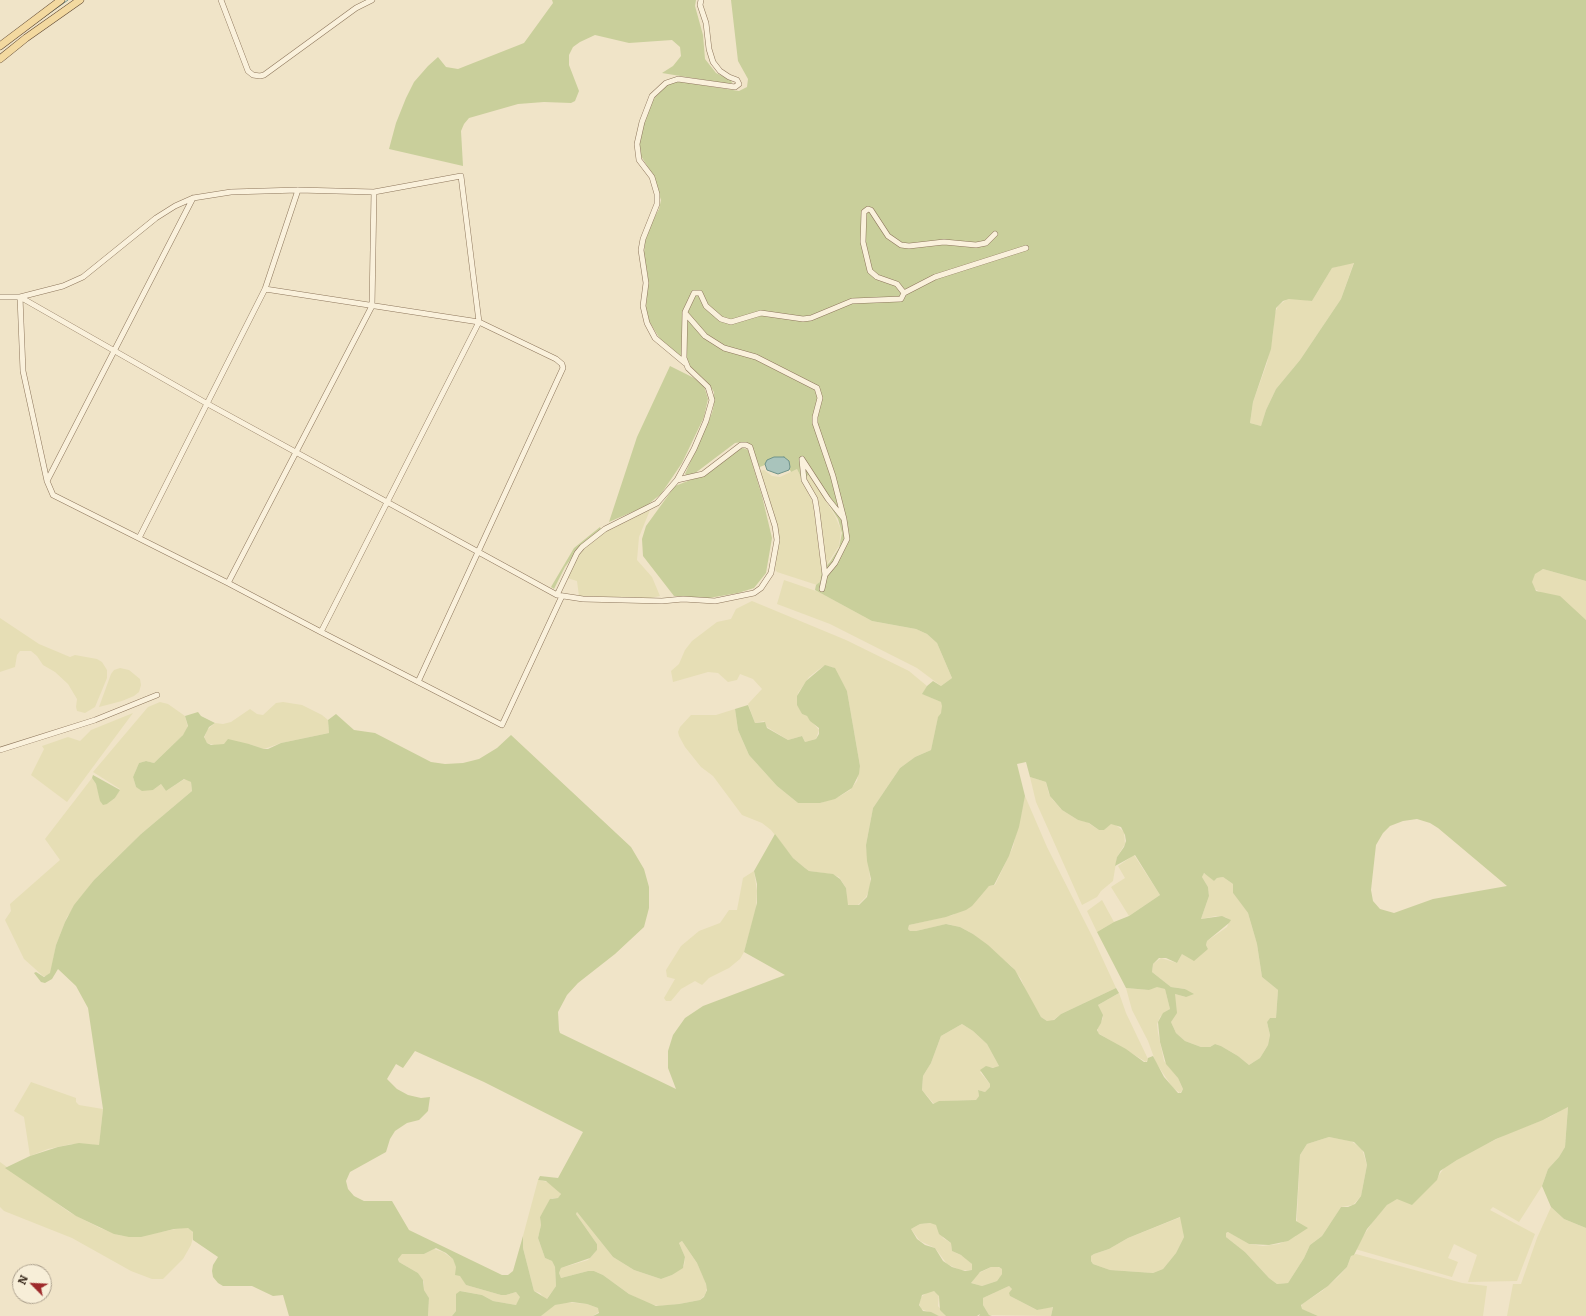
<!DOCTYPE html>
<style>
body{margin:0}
#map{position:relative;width:1586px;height:1316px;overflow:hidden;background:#f0e4c8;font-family:Literata,serif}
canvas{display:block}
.north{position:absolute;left:12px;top:1264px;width:40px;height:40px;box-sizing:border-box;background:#f7eed8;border:1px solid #ada18e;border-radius:50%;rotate:294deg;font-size:11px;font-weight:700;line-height:16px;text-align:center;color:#3d2e20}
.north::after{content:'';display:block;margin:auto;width:14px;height:18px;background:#9e2a2b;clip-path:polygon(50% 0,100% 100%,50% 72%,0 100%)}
</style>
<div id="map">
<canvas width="1586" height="1316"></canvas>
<div class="north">N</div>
</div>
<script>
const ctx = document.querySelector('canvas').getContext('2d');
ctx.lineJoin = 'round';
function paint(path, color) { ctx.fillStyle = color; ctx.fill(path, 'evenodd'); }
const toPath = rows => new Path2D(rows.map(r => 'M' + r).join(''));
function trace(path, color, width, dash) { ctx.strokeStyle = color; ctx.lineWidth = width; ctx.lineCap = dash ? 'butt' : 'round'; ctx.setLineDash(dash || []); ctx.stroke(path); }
paint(toPath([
 [1354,262,1341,299,1300,360,1276,389,1266,410,1261,426,1250,423,1253,402,1267,363,1273,334,1274,315,1278,306,1286,300,1292,298,1312,301,1332,268],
 [797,469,813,503,822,570,820,582,817,585,777,572,775,569,777,547,760,471,764,470,772,476,780,477],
 [810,474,835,516,841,530,839,546,825,567,816,500,804,477],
 [650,510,639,537,637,560,652,577,660,596,651,598,579,596,577,581,567,578,576,558,588,544,607,531],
 [1543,569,1586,581,1586,620,1535,589,1532,585,1532,578,1536,572],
 [784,580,819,592,872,621,916,629,927,634,937,643,952,678,941,686,917,668,830,624,777,604],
 [752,601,846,640,909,671,927,686,923,694,941,702,942,704,942,711,938,718,931,750,915,757,900,768,873,808,866,845,871,886,866,897,858,905,851,906,847,904,846,888,839,877,830,874,809,871,805,868,793,858,771,830,762,823,742,815,713,776,701,767,685,747,679,736,678,732,680,727,691,715,716,715,735,709,738,730,749,755,777,786,798,803,820,803,840,796,850,790,857,781,860,766,847,691,833,667,824,666,818,670,809,677,798,693,797,702,802,714,807,716,819,730,816,739,805,742,802,736,788,740,767,727,764,721,755,723,748,704,762,689,753,679,740,674,737,680,728,682,718,673,708,672,673,682,671,671,679,664,685,650,692,641,717,622,731,619,736,609],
 [0,618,39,644,70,657,75,655,97,659,102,662,107,670,107,678,95,707,85,713,77,711,76,707,77,699,68,684,55,672,43,665,37,656,31,651,20,651,17,655,15,667,0,672],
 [120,668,129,670,140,679,141,685,139,692,134,696,122,701,99,707,111,674,114,670],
 [160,702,168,704,185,716,188,728,185,733,154,763,146,761,139,763,133,777,136,787,153,790,161,784,166,791,183,780,186,779,191,782,192,791,141,834,94,880,67,917,56,945,51,972,48,976,43,976,24,959,5,920,11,911,10,904,60,860,45,839,92,778,96,784,102,804,107,804,115,798,120,789,93,772,148,707],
 [283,702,302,705,322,715,328,720,329,733,281,743,264,749,249,744,214,745,207,743,204,739,207,730,215,723,223,724,231,722,250,709,257,714,263,715,276,703],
 [133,713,67,802,31,775,44,749,42,746,68,737,80,741,91,730],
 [1030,777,1046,782,1049,794,1053,800,1062,810,1078,820,1087,822,1099,830,1104,830,1109,824,1115,824,1124,832,1125,844,1117,857,1113,881,1101,891,1097,897,1082,905,1036,802],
 [1025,796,1047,847,1093,938,1116,988,1061,1014,1052,1021,1047,1021,1041,1017,1028,996,1021,979,1011,966,973,934,960,927,947,924,916,931,910,931,908,929,909,925,953,915,989,886,995,885,1013,847],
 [1134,855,1160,895,1129,916,1111,887,1125,878,1118,866],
 [754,871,757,891,756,909,744,952,740,959,729,968,709,978,702,985,695,981,681,989,671,1001,666,1001,664,998,675,979,667,977,666,970,681,946,699,931,720,923,729,910,737,910,743,878],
 [1206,873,1214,881,1217,878,1223,877,1233,884,1233,893,1248,913,1257,944,1262,977,1278,990,1276,1018,1270,1018,1267,1022,1270,1035,1268,1045,1260,1058,1249,1065,1238,1056,1221,1046,1215,1044,1210,1047,1201,1047,1185,1041,1176,1033,1171,1022,1175,994,1186,997,1186,989,1171,987,1152,972,1153,964,1161,958,1177,963,1182,954,1208,949,1206,945,1207,941,1227,927,1230,920,1225,917,1216,916,1201,919,1209,896,1208,887,1202,877,1203,874],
 [1102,900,1114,922,1097,932,1087,911],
 [1153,987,1159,987,1165,989,1170,1009,1160,1017,1157,1024,1158,1033,1164,1061,1177,1076,1183,1089,1180,1093,1173,1088,1156,1063,1148,1041,1132,1010,1126,988,1149,990],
 [1119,993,1126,1013,1148,1059,1146,1062,1098,1033,1098,1028,1103,1018,1098,1005],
 [962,1024,973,1031,987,1044,999,1066,995,1068,989,1067,980,1072,990,1084,990,1087,985,1092,978,1090,979,1096,976,1100,940,1101,934,1104,922,1090,923,1076,931,1063,941,1036],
 [31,1082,76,1098,76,1102,79,1105,103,1109,99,1146,89,1144,72,1144,48,1149,30,1156,24,1117,14,1111],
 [1568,1106,1565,1147,1559,1157,1548,1169,1542,1186,1519,1222,1493,1207,1490,1210,1535,1234,1517,1281,1468,1282,1477,1255,1454,1244,1448,1258,1458,1262,1452,1277,1355,1249,1375,1218,1390,1202,1437,1178,1444,1168,1470,1152,1509,1133,1550,1117],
 [1329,1137,1351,1141,1362,1149,1367,1165,1361,1196,1353,1205,1341,1207,1322,1236,1310,1245,1304,1258,1288,1283,1277,1284,1269,1278,1245,1252,1226,1237,1226,1233,1229,1232,1249,1244,1263,1246,1279,1244,1296,1236,1300,1155,1307,1144],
 [0,1162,69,1212,100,1228,119,1235,135,1237,186,1227,190,1229,194,1234,191,1245,183,1259,163,1279,152,1279,131,1271,72,1238,4,1211,0,1207],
 [538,1180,548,1182,559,1192,561,1195,558,1198,552,1198,540,1217,541,1225,538,1238,545,1258,552,1261,555,1267,556,1286,546,1300,540,1293,534,1291,523,1248,523,1236],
 [1551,1207,1564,1219,1586,1228,1586,1316,1507,1316,1513,1284,1521,1284,1537,1238],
 [577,1212,613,1257,634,1270,661,1279,672,1275,684,1266,685,1257,679,1243,682,1241,697,1263,705,1281,707,1288,705,1295,700,1300,679,1304,659,1306,649,1304,629,1294,603,1275,594,1271,588,1271,561,1278,559,1273,561,1268,588,1260,597,1250,597,1244,576,1214],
 [1181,1217,1184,1237,1176,1253,1163,1269,1153,1273,1110,1270,1093,1264,1091,1261,1091,1256,1094,1254,1109,1249,1128,1238],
 [930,1223,937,1225,943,1238,951,1243,952,1251,965,1257,972,1264,972,1270,960,1270,947,1264,935,1248,920,1241,911,1229,920,1224],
 [434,1249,443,1252,453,1259,466,1285,501,1295,506,1295,516,1292,520,1295,520,1300,516,1305,493,1301,482,1295,461,1291,456,1296,456,1311,452,1316,428,1316,429,1298,424,1290,424,1282,418,1273,399,1262,398,1257,403,1253,424,1254],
 [1356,1254,1462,1283,1487,1286,1483,1316,1318,1316,1301,1309,1302,1304,1322,1291,1338,1277,1347,1267,1351,1256],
 [991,1267,998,1267,1003,1269,1002,1274,997,1281,982,1286,971,1283,977,1274],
 [1009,1286,1012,1289,1010,1296,1037,1310,1053,1306,1051,1316,989,1315,983,1305,983,1298],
 [929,1291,934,1291,939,1294,938,1306,946,1316,939,1316,921,1309,919,1303,921,1297],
 [565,1302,587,1304,598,1308,600,1311,593,1316,541,1316,552,1306]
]), '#e6deb5');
paint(toPath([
 [552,0,696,0,695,6,703,35,705,59,716,73,731,80,732,83,729,84,662,73,673,66,681,56,680,47,672,40,629,43,595,35,580,42,573,47,569,55,569,65,579,91,575,101,571,103,544,102,518,104,469,118,464,124,461,131,463,166,389,149,396,123,406,98,414,82,428,66,438,57,446,67,458,69,524,43,553,3],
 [731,0,1586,0,1586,581,1543,569,1535,574,1532,582,1536,591,1560,596,1586,620,1586,1228,1564,1219,1551,1207,1542,1186,1548,1169,1559,1157,1565,1147,1568,1107,1543,1120,1496,1139,1457,1160,1440,1171,1437,1180,1412,1205,1397,1199,1387,1205,1367,1229,1354,1255,1351,1256,1347,1267,1328,1286,1301,1305,1302,1309,1318,1316,1051,1316,1053,1307,1037,1310,1010,1296,1009,1293,1012,1289,1009,1286,983,1298,983,1305,989,1315,992,1316,979,1316,980,1314,977,1316,946,1316,940,1310,939,1296,934,1291,922,1295,919,1305,923,1311,931,1312,939,1316,593,1316,599,1313,598,1308,587,1304,572,1302,555,1305,541,1316,452,1316,456,1311,456,1294,460,1291,482,1295,493,1301,516,1305,520,1297,516,1292,506,1295,501,1295,466,1285,460,1276,455,1275,456,1267,453,1259,446,1253,436,1248,424,1254,402,1254,398,1259,399,1262,418,1273,423,1280,424,1290,429,1298,428,1316,289,1316,283,1295,273,1296,252,1286,223,1286,218,1283,213,1277,212,1271,213,1265,218,1257,193,1240,193,1232,188,1228,174,1229,141,1237,129,1237,114,1234,76,1216,5,1168,30,1156,58,1147,79,1143,99,1145,103,1109,88,1008,76,986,58,969,52,979,45,983,41,982,34,973,36,972,44,977,50,973,56,945,65,922,74,905,94,880,141,834,192,791,191,782,184,779,166,791,161,784,153,790,142,791,136,787,133,777,139,763,146,761,154,763,183,735,188,726,185,716,198,712,201,716,215,723,209,727,204,737,207,743,211,745,224,744,228,739,249,744,264,749,268,749,281,743,329,733,328,720,336,714,354,730,375,733,431,762,445,764,463,763,479,759,497,748,511,735,631,847,644,869,649,887,649,908,644,927,615,954,578,983,567,995,558,1012,559,1030,560,1033,676,1089,668,1068,668,1051,673,1035,685,1018,703,1006,785,975,744,952,757,903,757,884,754,871,775,834,793,858,805,868,809,871,833,874,840,879,846,888,848,905,859,905,867,897,871,879,867,861,866,845,873,808,900,768,915,757,931,750,938,717,941,713,942,706,941,702,922,694,927,686,933,681,941,686,952,678,937,643,927,634,916,629,872,621,815,590,816,585,820,582,822,570,830,562,839,548,842,533,838,519,810,474,802,479,797,469,791,472,784,457,774,457,765,465,757,468,748,443,742,442,735,443,694,474,687,476,685,474,712,413,714,404,714,392,707,382,660,339,649,321,646,309,648,277,644,255,645,241,652,222,659,209,661,200,651,172,641,156,639,142,640,134,652,101,666,85,676,81,739,91,747,87,748,79,738,61],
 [1354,263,1341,299,1300,360,1276,389,1266,410,1261,426,1250,423,1253,402,1271,349,1276,308,1283,301,1289,299,1312,301,1332,268],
 [1026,762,1030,777,1046,782,1050,796,1062,810,1078,820,1089,823,1099,830,1104,830,1111,824,1121,827,1125,835,1126,841,1124,847,1117,857,1115,866,1135,855,1160,895,1129,916,1114,922,1097,932,1126,988,1149,990,1157,987,1165,989,1170,1009,1163,1013,1158,1022,1160,1042,1166,1064,1178,1078,1183,1089,1181,1093,1178,1093,1164,1077,1153,1056,1148,1058,1147,1062,1144,1062,1126,1049,1099,1034,1097,1030,1101,1023,1103,1015,1098,1005,1119,993,1116,988,1061,1014,1054,1020,1047,1021,1041,1017,1015,970,988,945,973,934,960,927,946,924,916,931,910,931,908,929,909,925,946,917,966,910,972,906,989,886,994,885,1009,856,1019,827,1025,796,1017,764],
 [1417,819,1430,823,1438,828,1507,886,1433,899,1394,913,1380,909,1373,901,1371,890,1376,845,1383,833,1390,826,1403,821],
 [1204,873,1214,881,1217,878,1223,877,1233,884,1233,893,1248,913,1257,944,1262,977,1278,990,1276,1018,1270,1018,1267,1022,1270,1035,1268,1045,1260,1058,1249,1065,1238,1056,1221,1046,1215,1044,1210,1047,1201,1047,1185,1041,1176,1033,1171,1022,1177,1013,1175,994,1186,997,1194,994,1185,989,1171,987,1152,972,1153,964,1159,958,1166,958,1177,963,1182,954,1194,961,1208,949,1206,945,1207,941,1229,923,1231,920,1222,916,1201,919,1209,896,1208,887,1202,877],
 [962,1024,973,1031,987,1044,999,1066,993,1068,986,1066,980,1070,990,1084,990,1087,985,1092,978,1090,979,1096,976,1100,939,1101,933,1104,922,1090,923,1076,931,1063,941,1036],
 [415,1051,484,1082,583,1132,558,1178,540,1176,538,1180,546,1181,561,1194,558,1198,550,1199,540,1217,541,1225,538,1238,545,1258,552,1261,555,1267,556,1286,547,1299,534,1291,523,1248,523,1236,513,1271,508,1275,502,1275,409,1230,392,1201,364,1201,354,1196,348,1189,346,1181,350,1172,386,1152,390,1139,395,1131,407,1123,419,1120,428,1111,430,1097,421,1098,408,1095,397,1089,387,1079,396,1064,403,1068],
 [1329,1137,1354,1142,1364,1152,1367,1165,1361,1196,1355,1204,1348,1207,1341,1207,1322,1236,1310,1245,1304,1258,1288,1283,1277,1284,1269,1278,1245,1252,1226,1237,1226,1233,1228,1232,1249,1244,1269,1245,1288,1241,1308,1228,1296,1221,1300,1155,1307,1144],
 [577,1212,613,1257,634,1270,661,1279,672,1275,683,1268,685,1257,679,1243,682,1241,697,1263,706,1284,707,1290,704,1297,700,1300,679,1304,656,1306,629,1294,603,1275,594,1271,588,1271,561,1278,559,1273,561,1268,590,1258,597,1250,597,1244,576,1214],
 [1180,1217,1184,1237,1176,1253,1163,1269,1153,1273,1110,1270,1093,1264,1091,1261,1091,1256,1094,1254,1109,1249,1128,1238],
 [930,1223,936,1225,939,1234,951,1243,952,1251,961,1255,972,1264,972,1270,965,1271,952,1267,943,1261,935,1248,925,1245,917,1239,911,1229,920,1224],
 [991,1267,999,1267,1002,1269,1002,1274,997,1281,982,1286,971,1283,980,1272],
 [670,366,694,378,704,386,708,399,704,417,682,463,661,494,646,506,609,522,637,437],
 [741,447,748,450,762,496,772,538,766,573,754,588,738,593,709,598,674,596,643,556,642,539,646,526,675,486,698,477],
 [600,527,601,529,582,544,565,567,554,589,551,587,574,548],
 [825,665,835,668,847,691,860,766,859,774,852,788,835,799,820,803,798,803,777,786,749,755,738,730,735,709,748,705,755,723,765,722,767,728,788,740,802,736,805,742,816,739,819,734,819,728,810,721,807,716,802,714,797,705,797,696,806,681],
 [93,775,120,790,115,798,107,804,103,805,100,801,96,784,92,778]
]), '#c9cf9b');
const water = toPath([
 [784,457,789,461,790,467,789,470,778,474,767,470,765,464,767,460,774,457,784,457]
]);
paint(water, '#a9c4bc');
trace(water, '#6f938a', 1);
trace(toPath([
 [33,25,68,0]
]), '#6f938a', 1);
const minor = toPath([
 [221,0,248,71,253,75,260,76,264,75,356,8,372,0],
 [265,289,479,322,556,359,562,364,563,368,418,682],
 [904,293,935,277,1026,248],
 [0,297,20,297,206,403,557,595,583,599,662,601,683,599,715,601,754,593,761,588,771,573,777,540,775,526,750,447,746,445,741,445,703,474,677,480],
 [685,313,705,336,724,348,756,357,817,388,820,398,815,417,815,423,833,476,844,519],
 [685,363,655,338,647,323,643,306,646,283,641,250,643,239,657,204,657,194,652,177,639,160,637,144,642,122,652,96,666,83,678,79,735,87,739,84,737,80,729,77,720,71,713,62,709,49,706,23,700,5,701,0],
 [802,459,828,499,844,519,847,539,835,563,825,575],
 [802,460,804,480,815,499,817,511,825,575,822,589],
 [47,481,193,198],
 [139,538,265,289,298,190],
 [228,583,372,306,374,192],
 [557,595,577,553,582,547,605,529,657,503,677,480,694,449,706,421,712,400,708,387,688,368,684,358,685,312,694,293,700,293,706,306,721,319,731,322,761,313,803,319,811,318,852,301,901,299,904,293,897,284,877,277,870,271,863,242,864,212,868,209,871,210,888,236,901,245,909,246,944,242,976,245,986,243,995,234],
 [321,632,479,322,461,176,374,192,298,190,231,192,193,198,175,206,156,218,83,277,63,286,20,297,23,371,47,481,53,495,228,583,321,632,502,725,562,596],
 [0,750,95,720,157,695]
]);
const major = toPath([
 [0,46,61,0],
 [0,59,26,38,80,0]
]);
trace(minor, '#8d765c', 6);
trace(major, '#5b4430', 8);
trace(minor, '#faf1dc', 5);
trace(major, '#f3d9a0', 7);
</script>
